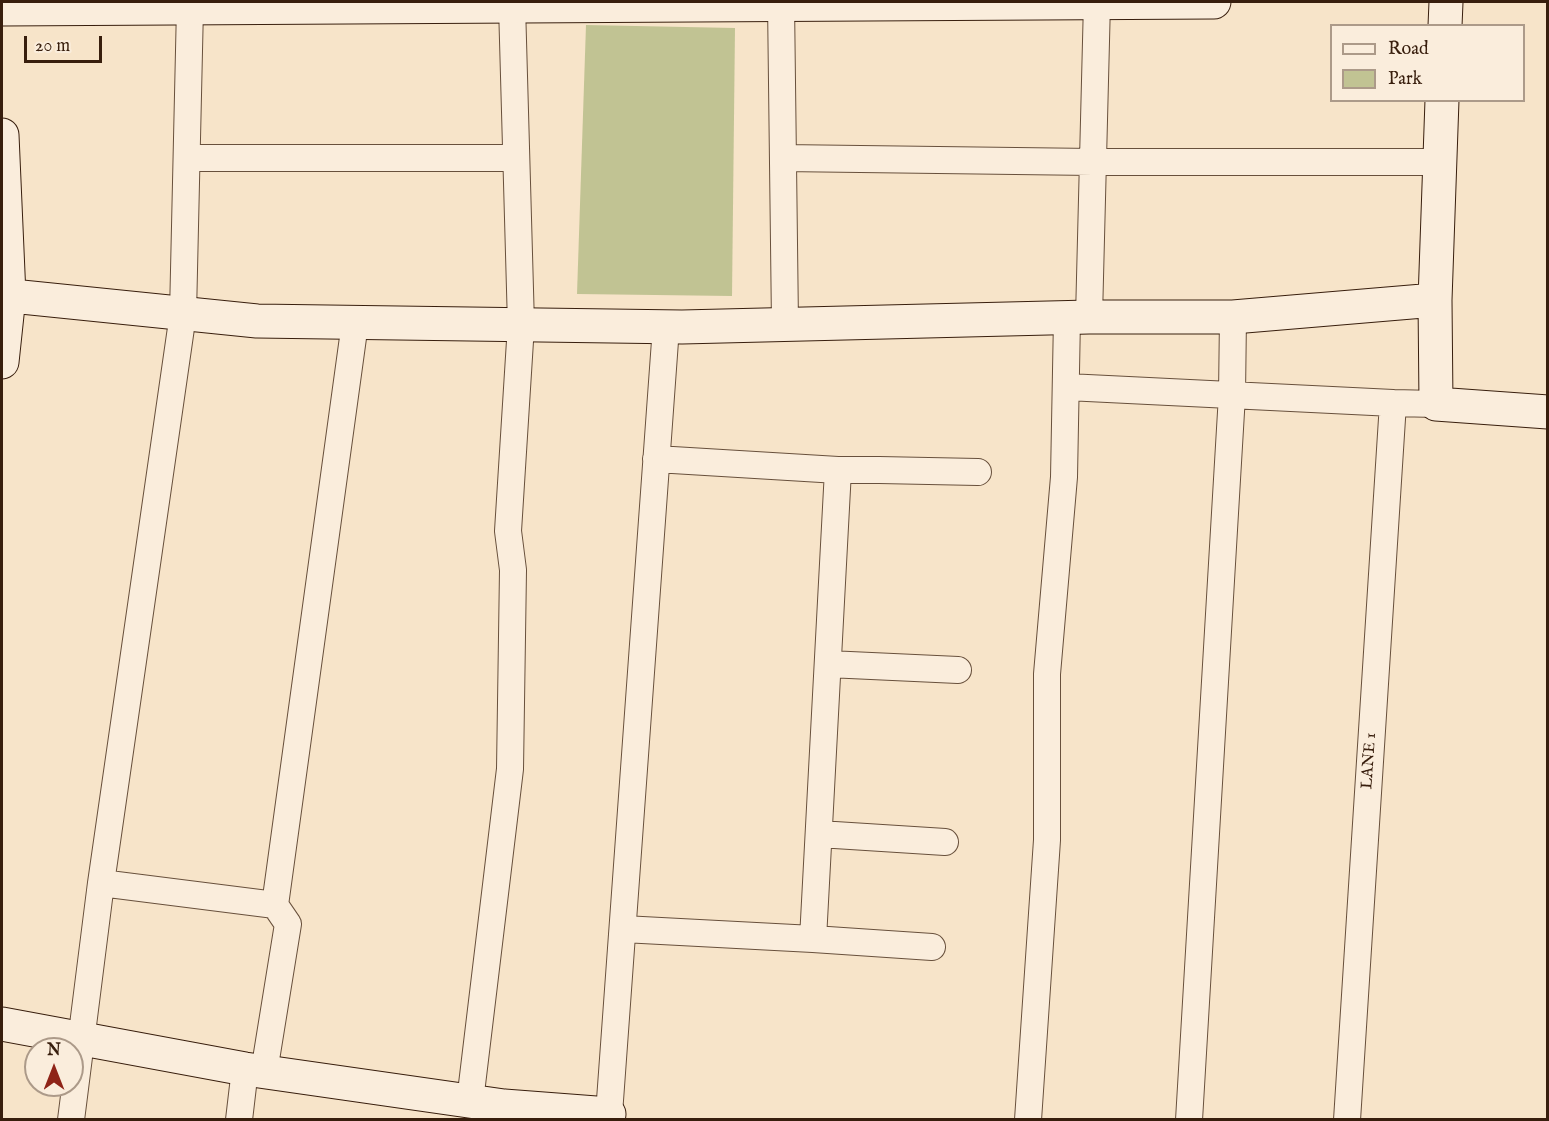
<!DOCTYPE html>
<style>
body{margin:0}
#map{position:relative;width:1549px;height:1121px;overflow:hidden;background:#f7e4c9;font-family:"IM FELL English",serif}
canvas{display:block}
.frame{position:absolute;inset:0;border:3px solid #381e0d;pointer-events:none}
.legend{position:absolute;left:1330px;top:24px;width:195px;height:78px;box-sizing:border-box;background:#faeddc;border:2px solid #ac9a89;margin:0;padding:8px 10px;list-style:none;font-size:18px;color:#381e0d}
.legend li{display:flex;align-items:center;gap:12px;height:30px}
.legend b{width:30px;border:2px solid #ac9a89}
.north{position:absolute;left:24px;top:1037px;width:60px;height:60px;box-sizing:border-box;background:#faeddc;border:2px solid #ac9a89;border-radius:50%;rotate:0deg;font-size:16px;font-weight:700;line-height:24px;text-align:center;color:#381e0d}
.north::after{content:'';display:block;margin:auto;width:21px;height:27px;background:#8f2418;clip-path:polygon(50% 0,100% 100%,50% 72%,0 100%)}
.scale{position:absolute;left:24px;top:36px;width:78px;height:27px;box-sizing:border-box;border:3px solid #381e0d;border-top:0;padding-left:8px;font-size:18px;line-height:21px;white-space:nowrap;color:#381e0d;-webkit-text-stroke:4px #faeddc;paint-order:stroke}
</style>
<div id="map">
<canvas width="1549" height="1121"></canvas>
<div class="frame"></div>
<ul class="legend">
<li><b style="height:8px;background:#faeddc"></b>Road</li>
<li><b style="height:16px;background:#c1c393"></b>Park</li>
</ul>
<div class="north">N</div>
<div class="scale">20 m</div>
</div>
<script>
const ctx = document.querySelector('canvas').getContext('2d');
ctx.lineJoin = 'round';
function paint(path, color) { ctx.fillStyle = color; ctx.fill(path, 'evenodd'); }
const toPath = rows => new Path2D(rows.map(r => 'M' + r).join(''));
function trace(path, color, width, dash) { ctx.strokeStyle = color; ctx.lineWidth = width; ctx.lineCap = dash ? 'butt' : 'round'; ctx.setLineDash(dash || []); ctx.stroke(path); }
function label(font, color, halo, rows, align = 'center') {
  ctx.font = font + ' "IM FELL English",serif'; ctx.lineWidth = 4.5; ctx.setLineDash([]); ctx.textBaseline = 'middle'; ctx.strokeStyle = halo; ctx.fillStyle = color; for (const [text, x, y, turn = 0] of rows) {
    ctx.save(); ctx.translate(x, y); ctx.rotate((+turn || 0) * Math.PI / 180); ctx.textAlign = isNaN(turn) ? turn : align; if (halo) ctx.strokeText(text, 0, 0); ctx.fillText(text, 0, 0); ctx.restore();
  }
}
paint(toPath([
 [586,25,735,28,732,296,577,294]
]), '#c1c393');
const street = toPath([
 [781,2,785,324],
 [190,7,183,314,101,883,275,905,355,323],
 [187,158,516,158],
 [783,158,1093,162,1440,162],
 [1089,317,1097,2],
 [1067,387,1393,403,1436,404],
 [838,470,879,470,978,472],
 [828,664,958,670],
 [819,834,945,842],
 [623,929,813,939,838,470,656,459],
 [813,939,932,947],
 [264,1072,288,924,275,905],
 [470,1101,510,769,513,570,508,531,521,325,512,5],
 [609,1114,666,327],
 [71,1120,101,883],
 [239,1120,245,1069],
 [1028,1120,1047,840,1047,674,1064,477,1067,318],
 [1189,1120,1232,395,1233,317],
 [1347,1120,1393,403]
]);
const secondary = toPath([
 [2,9,1214,2],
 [1445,26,1446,2],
 [2,135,9,296,2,362],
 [2,295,257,321,682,327,1089,317,1233,317,1435,300,1436,404,1548,412],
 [1435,300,1442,100],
 [2,1024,245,1069,504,1106,609,1114,608,1120]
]);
trace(street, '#68503c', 28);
trace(secondary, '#381e0d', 35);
trace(street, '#faeddc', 26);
trace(secondary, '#faeddc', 33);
label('16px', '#381e0d', '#faeddc', [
 ["LANE 1",1370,761,-86]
]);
</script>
